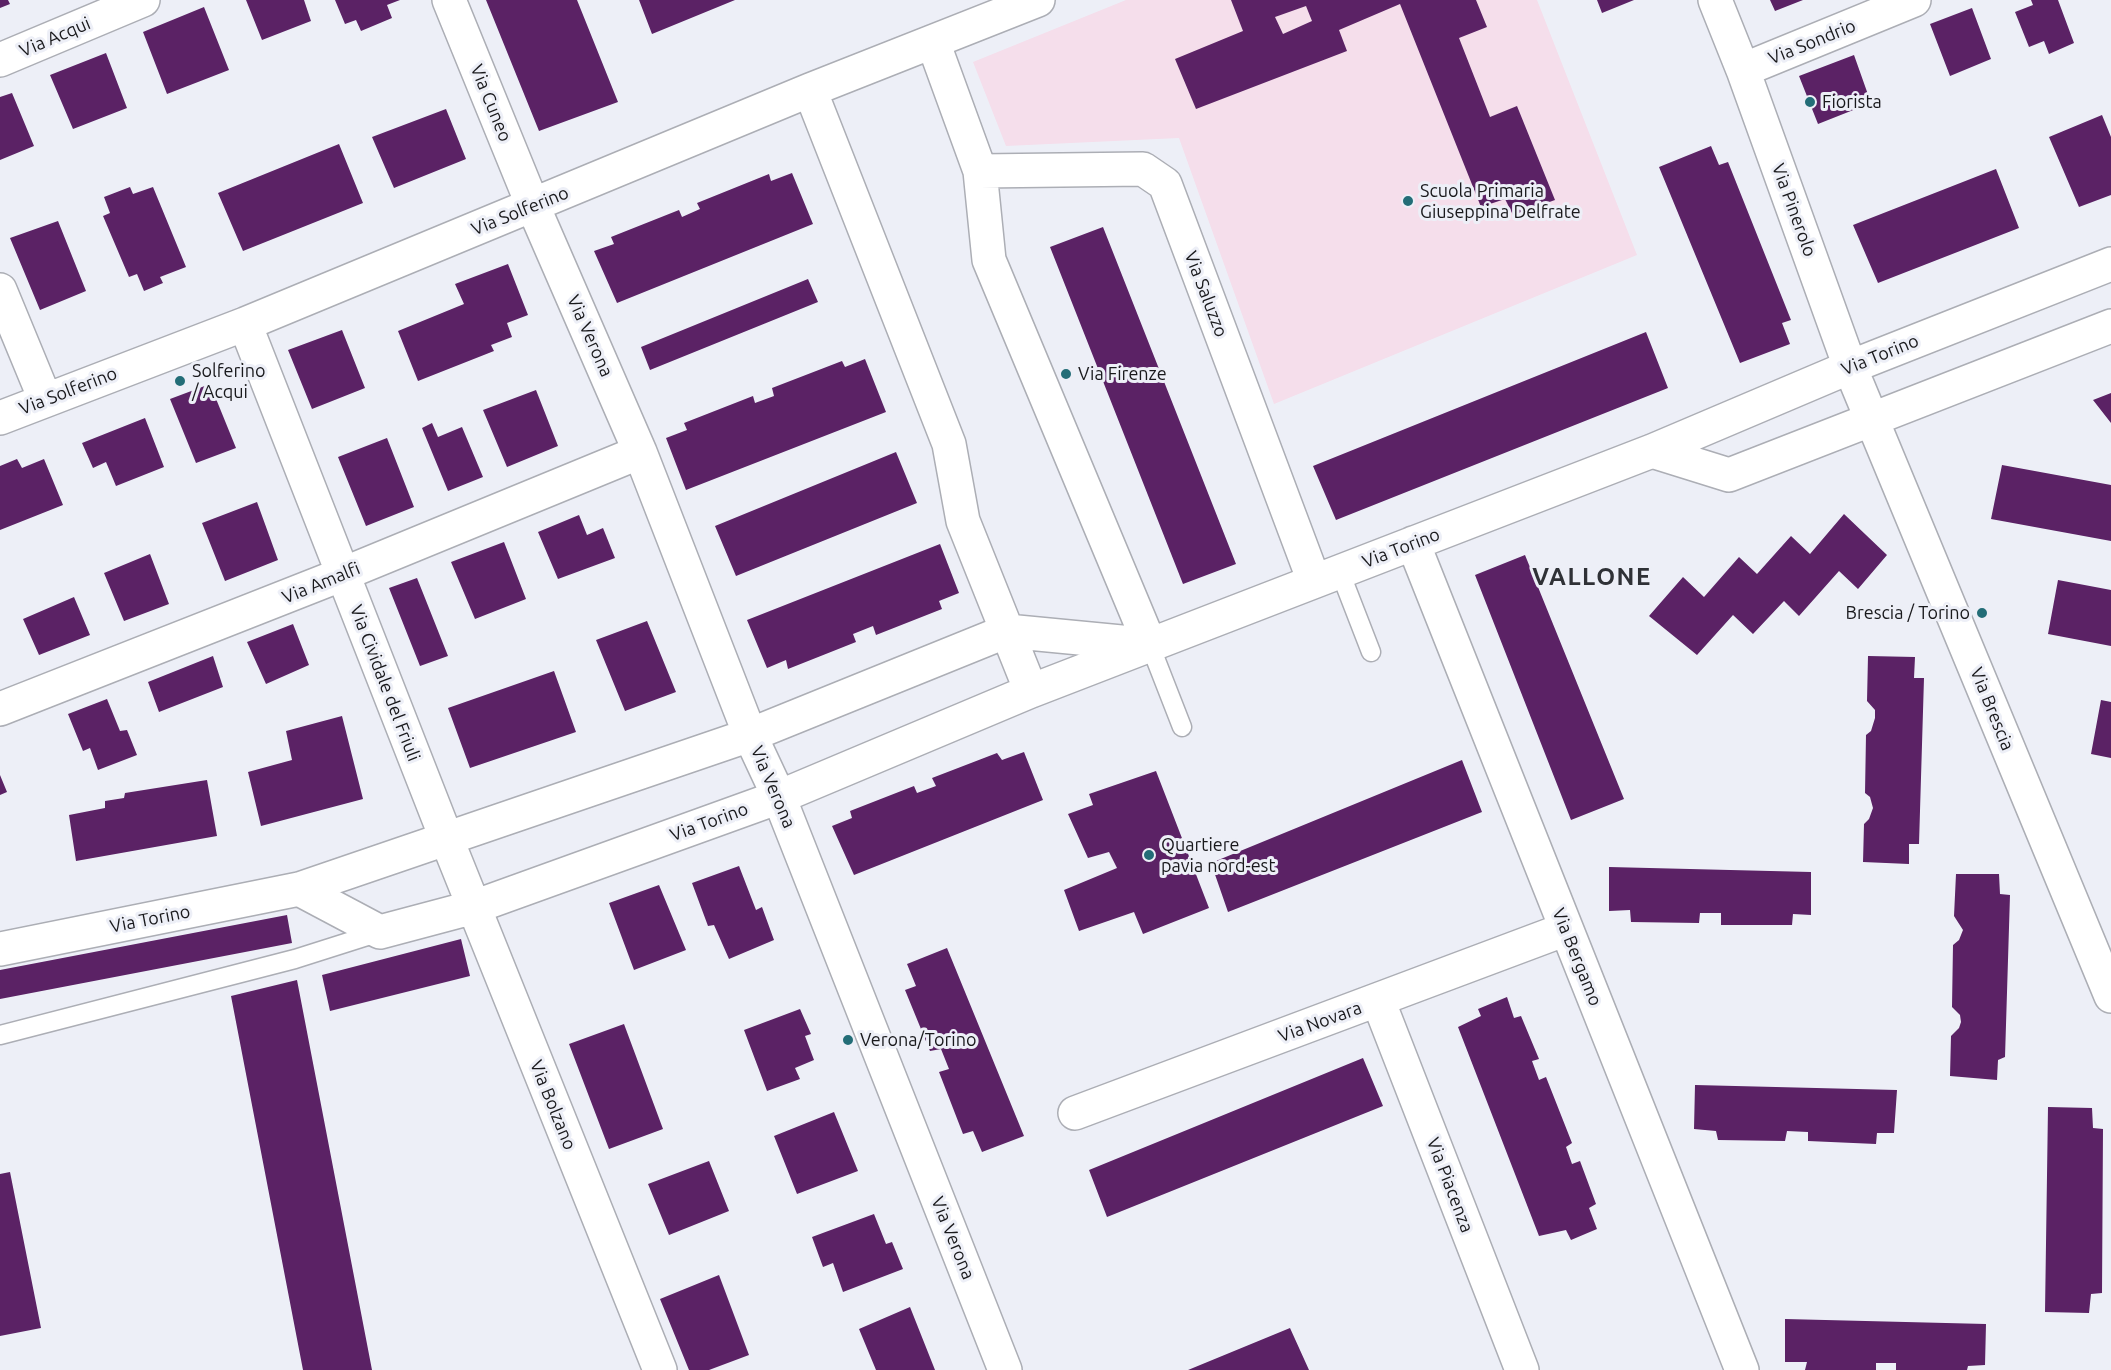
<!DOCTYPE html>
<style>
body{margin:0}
canvas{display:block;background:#edeff7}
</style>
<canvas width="2111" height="1370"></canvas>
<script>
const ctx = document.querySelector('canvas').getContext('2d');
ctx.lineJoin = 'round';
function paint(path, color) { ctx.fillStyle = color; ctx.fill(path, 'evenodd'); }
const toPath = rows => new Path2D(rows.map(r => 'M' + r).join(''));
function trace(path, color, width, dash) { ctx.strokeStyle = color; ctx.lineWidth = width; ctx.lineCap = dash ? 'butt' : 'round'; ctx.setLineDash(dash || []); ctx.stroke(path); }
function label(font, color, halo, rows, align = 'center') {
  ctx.font = font + ' Ubuntu,sans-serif'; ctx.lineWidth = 6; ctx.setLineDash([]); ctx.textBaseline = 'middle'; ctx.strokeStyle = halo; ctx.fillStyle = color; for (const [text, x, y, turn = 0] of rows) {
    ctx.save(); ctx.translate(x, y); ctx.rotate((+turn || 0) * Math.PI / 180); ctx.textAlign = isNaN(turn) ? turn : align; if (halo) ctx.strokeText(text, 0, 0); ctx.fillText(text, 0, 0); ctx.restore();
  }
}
paint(toPath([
 [1126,0,1537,0,1637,255,1274,404,1179,138,1006,146,973,62]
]), '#f5deeb');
paint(toPath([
 [0,0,8,0,10,4,0,8],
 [246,0,304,0,311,21,262,40],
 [335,0,400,0,387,5,392,18,361,31,356,20,345,24],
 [486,0,577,0,618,102,539,131],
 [639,0,735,0,652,34],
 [1231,0,1476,0,1487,27,1459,38,1490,117,1517,106,1555,200,1513,215,1505,199,1481,207,1400,4,1339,30,1347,51,1196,109,1175,59,1243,31],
 [1306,6,1312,21,1283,34,1275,17],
 [1597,0,1634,0,1602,13],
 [1770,0,1803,0,1775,11],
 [2031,0,2058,0,2074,43,2049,54,2044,41,2029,47,2015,12,2033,5],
 [204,7,229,70,167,94,143,32],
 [1972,8,1991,59,1950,76,1930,24],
 [106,53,127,108,73,129,50,75],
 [1854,55,1871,103,1818,124,1799,76],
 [12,93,34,146,0,160,0,97],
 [446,109,466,159,394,188,372,137],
 [2102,115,2111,137,2111,195,2079,207,2049,137],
 [339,144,363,203,243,251,218,193],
 [1711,146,1719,165,1728,162,1791,320,1782,323,1790,344,1740,363,1659,167],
 [1996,169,2019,228,1878,283,1853,225],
 [792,173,813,224,617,303,594,251,614,244,611,237,679,210,682,217,700,209,697,203,769,174,771,181],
 [130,187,133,194,153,187,186,267,160,277,163,283,144,291,137,274,129,277,103,216,110,213,104,197],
 [58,221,86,291,40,310,10,238],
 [1103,227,1236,564,1183,584,1050,247],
 [508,264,528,315,507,323,512,337,491,345,494,351,418,381,398,331,464,304,455,284],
 [808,279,818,302,650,370,641,347],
 [342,330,365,388,312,409,288,350],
 [1646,332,1668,388,1336,520,1313,466],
 [865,359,886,412,686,490,666,438,687,430,684,423,753,396,755,403,774,396,772,388,842,361,845,367],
 [210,384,236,448,196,463,170,399],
 [536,390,558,446,507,467,483,410],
 [2111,393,2111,423,2093,400],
 [145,418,164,467,116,486,106,462,93,468,82,443],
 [432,423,438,437,462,427,483,477,448,491,422,428],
 [387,438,414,507,366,526,338,457],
 [896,452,917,503,736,576,715,526],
 [17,459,22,468,44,459,63,505,0,530,0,466],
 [2002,465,2111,485,2111,541,1991,519],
 [257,502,278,560,225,581,202,523],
 [1844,514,1887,555,1858,589,1839,571,1799,616,1784,601,1753,634,1733,615,1697,655,1649,616,1683,577,1704,597,1739,557,1757,574,1791,536,1810,554],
 [579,515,587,535,603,528,615,558,558,579,538,532],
 [504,542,526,599,475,619,451,562],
 [940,544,959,593,939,601,942,609,876,635,873,626,853,634,856,642,788,669,786,660,767,668,747,620],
 [150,554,169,604,124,621,104,573],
 [1525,555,1624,799,1571,820,1475,575],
 [417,578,448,656,420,666,389,588],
 [2058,580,2111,590,2111,646,2048,634],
 [74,597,90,635,39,655,23,619],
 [647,621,676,692,625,711,596,640],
 [293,624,309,665,266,684,247,642],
 [213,656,223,687,159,712,148,682],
 [1868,656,1915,657,1914,678,1924,678,1919,844,1909,844,1909,864,1863,862,1864,824,1869,819,1873,808,1870,797,1865,793,1866,735,1871,731,1875,718,1875,710,1867,701],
 [554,671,576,732,470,768,448,708],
 [107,699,120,731,127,730,137,755,98,770,90,748,83,751,68,714],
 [2101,700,2111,702,2111,758,2091,754],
 [342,716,363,799,261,826,248,772,292,760,286,731],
 [1024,752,1043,800,854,875,832,826,852,818,850,811,914,786,917,793,936,786,932,778,997,753,1002,760],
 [1462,760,1482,812,1228,912,1211,863],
 [1156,771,1209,908,1143,934,1134,912,1079,931,1064,890,1117,868,1109,852,1088,858,1068,814,1093,805,1089,794],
 [0,775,7,792,0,795],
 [207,780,217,836,76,861,69,815,105,808,105,801,124,798,125,793],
 [739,866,756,910,762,907,774,940,729,959,714,925,708,926,692,883],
 [1609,867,1811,872,1811,915,1793,914,1792,925,1721,925,1721,913,1700,913,1699,923,1631,922,1630,910,1609,911],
 [1956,874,1999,874,2000,894,2010,895,2005,1057,1998,1060,1997,1080,1950,1076,1951,1036,1959,1028,1961,1022,1960,1015,1952,1007,1953,945,1959,940,1963,930,1954,916],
 [659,885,686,950,634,970,609,903],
 [287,915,292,943,0,999,0,970],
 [461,939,470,976,330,1011,322,975],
 [947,948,1024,1136,982,1152,973,1131,963,1134,939,1072,949,1069,941,1049,930,1051,905,990,916,986,907,964],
 [297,980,323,1115,372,1370,303,1370,231,996],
 [1507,997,1514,1018,1521,1016,1539,1059,1532,1061,1539,1080,1546,1077,1572,1143,1566,1147,1572,1164,1580,1161,1596,1204,1589,1208,1597,1229,1571,1240,1566,1230,1539,1236,1458,1027,1481,1016,1478,1009],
 [800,1009,811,1034,805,1036,814,1060,795,1068,800,1079,767,1091,744,1030],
 [624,1024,663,1129,609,1149,569,1044],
 [1363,1058,1383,1106,1107,1217,1089,1170],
 [1695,1085,1897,1090,1894,1133,1877,1133,1876,1144,1808,1141,1808,1132,1787,1131,1785,1141,1718,1140,1716,1131,1694,1129],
 [2048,1107,2092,1108,2093,1128,2103,1129,2102,1293,2091,1294,2089,1313,2045,1312],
 [834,1112,858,1171,797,1194,774,1136],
 [709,1161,729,1211,669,1235,648,1184],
 [10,1172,41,1328,0,1336,0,1174],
 [874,1214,886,1244,892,1242,903,1269,843,1292,833,1263,823,1267,812,1237],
 [719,1275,749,1355,709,1370,689,1370,660,1299],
 [910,1307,935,1370,876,1370,859,1329],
 [1785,1319,1986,1324,1985,1365,1968,1366,1967,1370,1896,1370,1896,1363,1876,1363,1876,1370,1805,1370,1807,1362,1785,1362],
 [1290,1328,1309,1370,1188,1370]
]), '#5b2265');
const lane = toPath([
 [1340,572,1371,652],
 [1150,645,1182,727],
 [0,1035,295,959,380,932]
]);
const street = toPath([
 [449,0,533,206,640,452,750,735,779,797,1005,1370],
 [1715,0,1743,70,1850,367,2111,996],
 [933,42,980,171,989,260,1150,645],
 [0,60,143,0],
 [1743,70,1914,0],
 [810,90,949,444,963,521,1031,691],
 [980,171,1143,169,1165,184,1314,581],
 [0,290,45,399],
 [245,324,447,840,660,1370],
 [0,418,245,324,810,90,1038,0],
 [1652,451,1729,475,2111,326],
 [1413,543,1742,1370],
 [0,709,343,574,640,452],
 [299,889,380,932,474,907,779,797,1031,691,1652,451,1850,367,2111,264],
 [0,949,299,889,750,735,1007,631,1142,644],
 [1378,1000,1522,1370],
 [1075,1113,1566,929]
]);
trace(lane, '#acaeb5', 21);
trace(street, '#acaeb5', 36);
trace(lane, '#fff', 18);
trace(street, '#fff', 33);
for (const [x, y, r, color] of [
 [1810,102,6,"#236d77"],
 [1408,201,6,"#236d77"],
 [1066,374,6,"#236d77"],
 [180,381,6,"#236d77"],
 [1982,613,6,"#236d77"],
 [1149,855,6,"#236d77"],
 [848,1040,6,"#236d77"]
]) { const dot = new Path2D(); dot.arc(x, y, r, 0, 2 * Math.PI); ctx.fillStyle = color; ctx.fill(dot); trace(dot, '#edeff7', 2); }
label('18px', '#19191c', '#edeff7', [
 ["Via Acqui",55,37,-23],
 ["Via Sondrio",1812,42,-22],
 ["Via Cuneo",491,103,68],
 ["Via Pinerolo",1794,210,70],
 ["Via Solferino",520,211,-22],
 ["Via Saluzzo",1206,294,69],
 ["Via Verona",590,336,66],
 ["Via Torino",1880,355,-22],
 ["Via Solferino",68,391,-21],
 ["Via Torino",1401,548,-21],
 ["Via Amalfi",321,583,-22],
 ["Via Cividale del Friuli",385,683,69],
 ["Via Brescia",1992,709,68],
 ["Via Verona",773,787,67],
 ["Via Torino",709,822,-20],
 ["Via Torino",150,919,-11],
 ["Via Bergamo",1577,957,68],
 ["Via Novara",1320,1022,-20],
 ["Via Bolzano",553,1105,68],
 ["Via Piacenza",1450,1185,69],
 ["Via Verona",953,1238,68]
]);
label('18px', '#19191c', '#edeff7', [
 ["Fiorista",1822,102],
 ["Scuola Primaria",1420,191],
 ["Giuseppina Delfrate",1420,212],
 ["Solferino",192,371],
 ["/ Acqui",192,392],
 ["Via Firenze",1078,374],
 ["Brescia / Torino",1970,613,"right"],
 ["Quartiere",1161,845],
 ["pavia nord-est",1161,866],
 ["Verona/Torino",860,1040]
], 'left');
ctx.letterSpacing = '1.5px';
label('bold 24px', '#2f3136', '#edeff7', [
 ["VALLONE",1592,577]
]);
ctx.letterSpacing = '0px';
</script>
